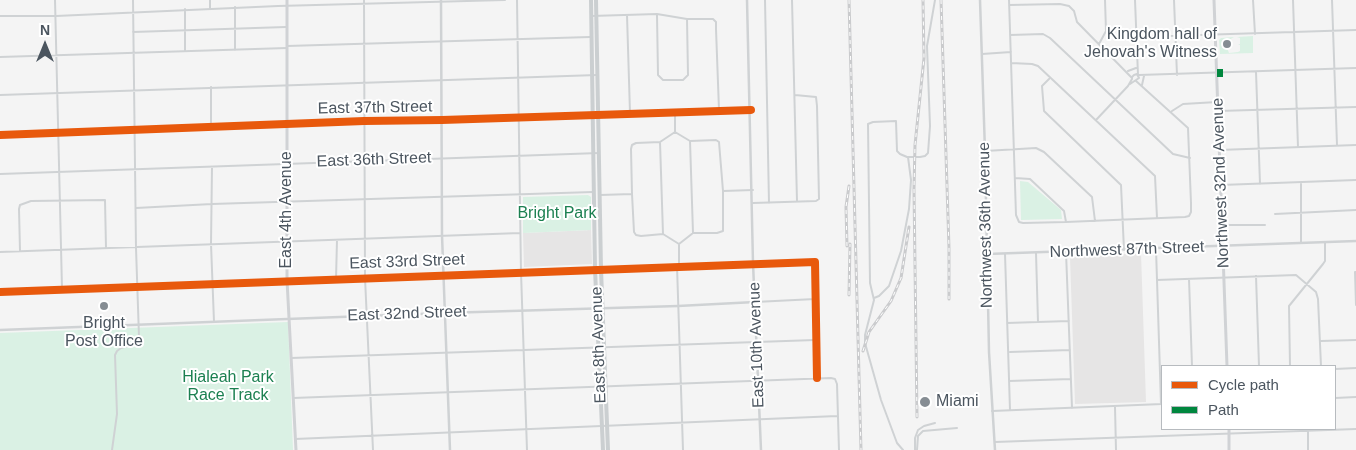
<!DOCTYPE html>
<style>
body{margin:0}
#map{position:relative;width:1356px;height:450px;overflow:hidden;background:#f4f4f4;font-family:Helvetica,sans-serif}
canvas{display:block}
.legend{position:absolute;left:1161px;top:365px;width:175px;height:65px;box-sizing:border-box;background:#fff;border:1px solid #b7bbbf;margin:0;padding:6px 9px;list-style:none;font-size:15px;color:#4b555f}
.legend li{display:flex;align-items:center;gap:10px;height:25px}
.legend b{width:25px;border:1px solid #b7bbbf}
.north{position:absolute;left:20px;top:20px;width:50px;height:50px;-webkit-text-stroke:4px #fff;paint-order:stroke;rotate:0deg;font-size:14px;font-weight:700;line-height:20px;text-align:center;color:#4b555f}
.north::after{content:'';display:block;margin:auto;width:18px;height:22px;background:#4b555f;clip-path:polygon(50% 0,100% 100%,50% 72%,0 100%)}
</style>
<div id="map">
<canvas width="1356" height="450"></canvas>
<ul class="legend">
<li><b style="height:6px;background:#e8590c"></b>Cycle path</li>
<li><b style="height:6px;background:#00873e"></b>Path</li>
</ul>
<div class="north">N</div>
</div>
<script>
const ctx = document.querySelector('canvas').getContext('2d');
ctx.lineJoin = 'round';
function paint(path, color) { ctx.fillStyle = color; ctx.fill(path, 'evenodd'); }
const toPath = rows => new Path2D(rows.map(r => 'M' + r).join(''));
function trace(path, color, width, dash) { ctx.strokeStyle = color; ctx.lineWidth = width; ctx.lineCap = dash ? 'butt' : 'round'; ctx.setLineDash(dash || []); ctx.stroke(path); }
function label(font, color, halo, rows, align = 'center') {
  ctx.font = font + ' Helvetica,sans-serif'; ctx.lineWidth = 4; ctx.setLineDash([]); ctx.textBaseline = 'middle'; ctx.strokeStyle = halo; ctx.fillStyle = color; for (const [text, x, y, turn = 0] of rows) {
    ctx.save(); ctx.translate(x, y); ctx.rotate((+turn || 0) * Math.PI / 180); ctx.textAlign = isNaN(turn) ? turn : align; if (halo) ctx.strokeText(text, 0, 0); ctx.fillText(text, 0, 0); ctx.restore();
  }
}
paint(toPath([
 [591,230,592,264,524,267,523,233],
 [1141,253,1146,402,1075,404,1070,257]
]), '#e6e5e5');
paint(toPath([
 [1253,36,1253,53,1220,54,1219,40,1221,38,1234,37,1229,40,1222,40,1222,48,1227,48,1229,53,1238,52,1240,51,1240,48,1238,48,1240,48,1240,45,1238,44,1240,44,1240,38,1237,37],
 [1020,181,1028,182,1061,210,1062,219,1021,220],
 [588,195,591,197,591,230,523,233,523,197],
 [288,322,293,450,0,450,0,333]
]), '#daf1e4');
trace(toPath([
 [55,0,62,288],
 [210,0,210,8],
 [364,0,365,278,373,450],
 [517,0,521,272,527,450],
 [765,0,769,203],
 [792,0,797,201],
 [1009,0,1016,215,1019,222,1023,223,1066,222,1185,217,1189,216,1191,212,1191,203,1188,128,1136,81],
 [1135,0,1138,75],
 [1174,0,1177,75],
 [1253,0,1255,34],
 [1293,0,1298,147],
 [1332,0,1337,145],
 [1009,5,1060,4,1069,6,1074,11,1077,22,1132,78],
 [235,7,235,50],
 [185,9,185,51],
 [627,15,630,113],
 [657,15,658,75,663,80,683,80,688,75,687,19],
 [0,16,56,16,278,6,505,0],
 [591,16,657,14,687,19,713,19,716,22,716,29,719,110],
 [133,32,286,27],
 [1010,35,1043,34,1050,38,1173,154,1190,158],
 [1136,37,1356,30],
 [1099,44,1106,31,1105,0],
 [287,46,590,37],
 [982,54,1011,52],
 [0,57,287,48],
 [1011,63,1032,64,1038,66,1155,176,1157,218],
 [1128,71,1136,68],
 [1256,72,1260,184],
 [1139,75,1356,68],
 [1049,79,1042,86,1044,111,1121,185,1124,250],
 [1130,84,1139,78,1137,74,1134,75,1132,77],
 [1142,85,1144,76],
 [0,95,597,75],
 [1172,111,1183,104,1217,102],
 [1218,111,1356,107],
 [675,112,675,132],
 [1096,120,1128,86,1132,79],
 [211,127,211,87],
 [675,132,690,141,716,140,719,142,723,191,723,231,717,233,693,233,679,244,663,234,641,236,636,235,634,232,632,194,631,149,632,145,636,143,660,142,675,132],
 [0,135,364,121,442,120,750,110],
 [690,141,693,233],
 [660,142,663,234],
 [1219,150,1356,145],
 [985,151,1036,148,1044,152,1092,197,1095,221],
 [212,167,211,244,214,322],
 [0,174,599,153],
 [1015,178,1030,179,1064,211,1066,222],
 [1301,183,1301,243],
 [1221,185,1356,180],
 [723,191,753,190],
 [600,195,632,194],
 [753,203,816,201,819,199,817,106,816,97,795,95],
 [136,208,212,204,593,192],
 [1275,214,1356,210],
 [1222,225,1265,225],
 [679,245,679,265],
 [1156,249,1161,404],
 [20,251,19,209,20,205,31,201,105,200,106,248],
 [0,252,520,233],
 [1066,252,1072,408],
 [1036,253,1038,322],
 [1005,254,1010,410],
 [677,266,683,450],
 [1356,272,1355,272,1356,305],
 [1256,276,1259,366],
 [336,279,337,240],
 [1189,279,1192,366],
 [1157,280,1296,275,1316,292,1318,299,1321,366],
 [0,292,815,262,817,378],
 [874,298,879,296,889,286,901,251,909,209,911,180,908,157],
 [755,302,815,299],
 [1007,323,1069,321],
 [1321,341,1356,340],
 [1010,352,1070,350],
 [291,358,815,340],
 [1290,366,1289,306,1323,264,1325,261,1325,242],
 [1335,369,1356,368],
 [1009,381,1071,379],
 [293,398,831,378,835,379,837,384,839,450],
 [1335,398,1356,397],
 [1115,407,1116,450],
 [992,411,1162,404],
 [1308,429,1308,450],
 [295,439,837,416],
 [995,442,1356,429],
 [112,450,117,414,115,355,117,351,121,348,136,344,139,337,136,248,133,0],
 [903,450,897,443,881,400,865,343,865,335,874,300,870,283,868,124,873,122,896,121,897,151,900,154,907,157,920,157,925,156,928,153,930,126,927,46,935,0],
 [915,450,915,438,918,430,924,426,935,423],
 [917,450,918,436,923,431,957,428]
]), '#cfd2d4', 2);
trace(toPath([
 [441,0,442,235,450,450],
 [747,0,753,263,761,450],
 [980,0,985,151,989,352,995,450],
 [987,254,1356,241],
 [0,330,444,313,678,306,755,302]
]), '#cfd2d4', 2.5);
trace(toPath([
 [287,0,287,280,296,450],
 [1214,0,1227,366],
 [1229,429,1229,450]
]), '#d0d2d5', 3);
trace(toPath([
 [591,0,595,269,603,450],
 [596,0,601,269,608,450]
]), '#cbcfd1', 4);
const rail = toPath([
 [849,0,861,450],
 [941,0,949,248,949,299],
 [847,246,846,207,849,186],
 [849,295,850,244],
 [863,351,869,332,891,301,901,278,909,227],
 [917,417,914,189,915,145,924,58,923,0]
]);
trace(rail, '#cacbcd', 3);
trace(rail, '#fff', 1, [4]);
trace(toPath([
 [1220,69,1220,77]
]), '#00873e', 6, [12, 6]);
trace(toPath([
 [0,135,364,121,442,120,751,110],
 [0,292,815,262,817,378]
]), '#e8590c', 8);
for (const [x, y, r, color] of [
 [1227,44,5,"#868d93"],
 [104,306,5,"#868d93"],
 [925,402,6,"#868d93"]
]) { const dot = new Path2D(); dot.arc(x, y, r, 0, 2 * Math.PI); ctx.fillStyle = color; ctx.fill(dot); trace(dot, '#fff', 2); }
label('16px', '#4b555f', '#fff', [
 ["Kingdom hall of",1217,35],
 ["Jehovah's Witness",1217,53],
 ["Bright",104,324,"center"],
 ["Post Office",104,342,"center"],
 ["Miami",936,402,"left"]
], 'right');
label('16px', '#4b555f', '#fff', [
 ["East 37th Street",375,108,-1],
 ["East 36th Street",374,160,-2],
 ["Northwest 32nd Avenue",1221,183,-92],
 ["East 4th Avenue",287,210,-90],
 ["Northwest 36th Avenue",986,225,-91],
 ["Northwest 87th Street",1127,250,-2],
 ["East 33rd Street",407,262,-2],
 ["East 32nd Street",407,314,-2],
 ["East 8th Avenue",599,345,-92],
 ["East 10th Avenue",757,345,-92]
]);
label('16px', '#1c8051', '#fff', [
 ["Bright Park",557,214],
 ["Hialeah Park",228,378],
 ["Race Track",228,396]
]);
</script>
